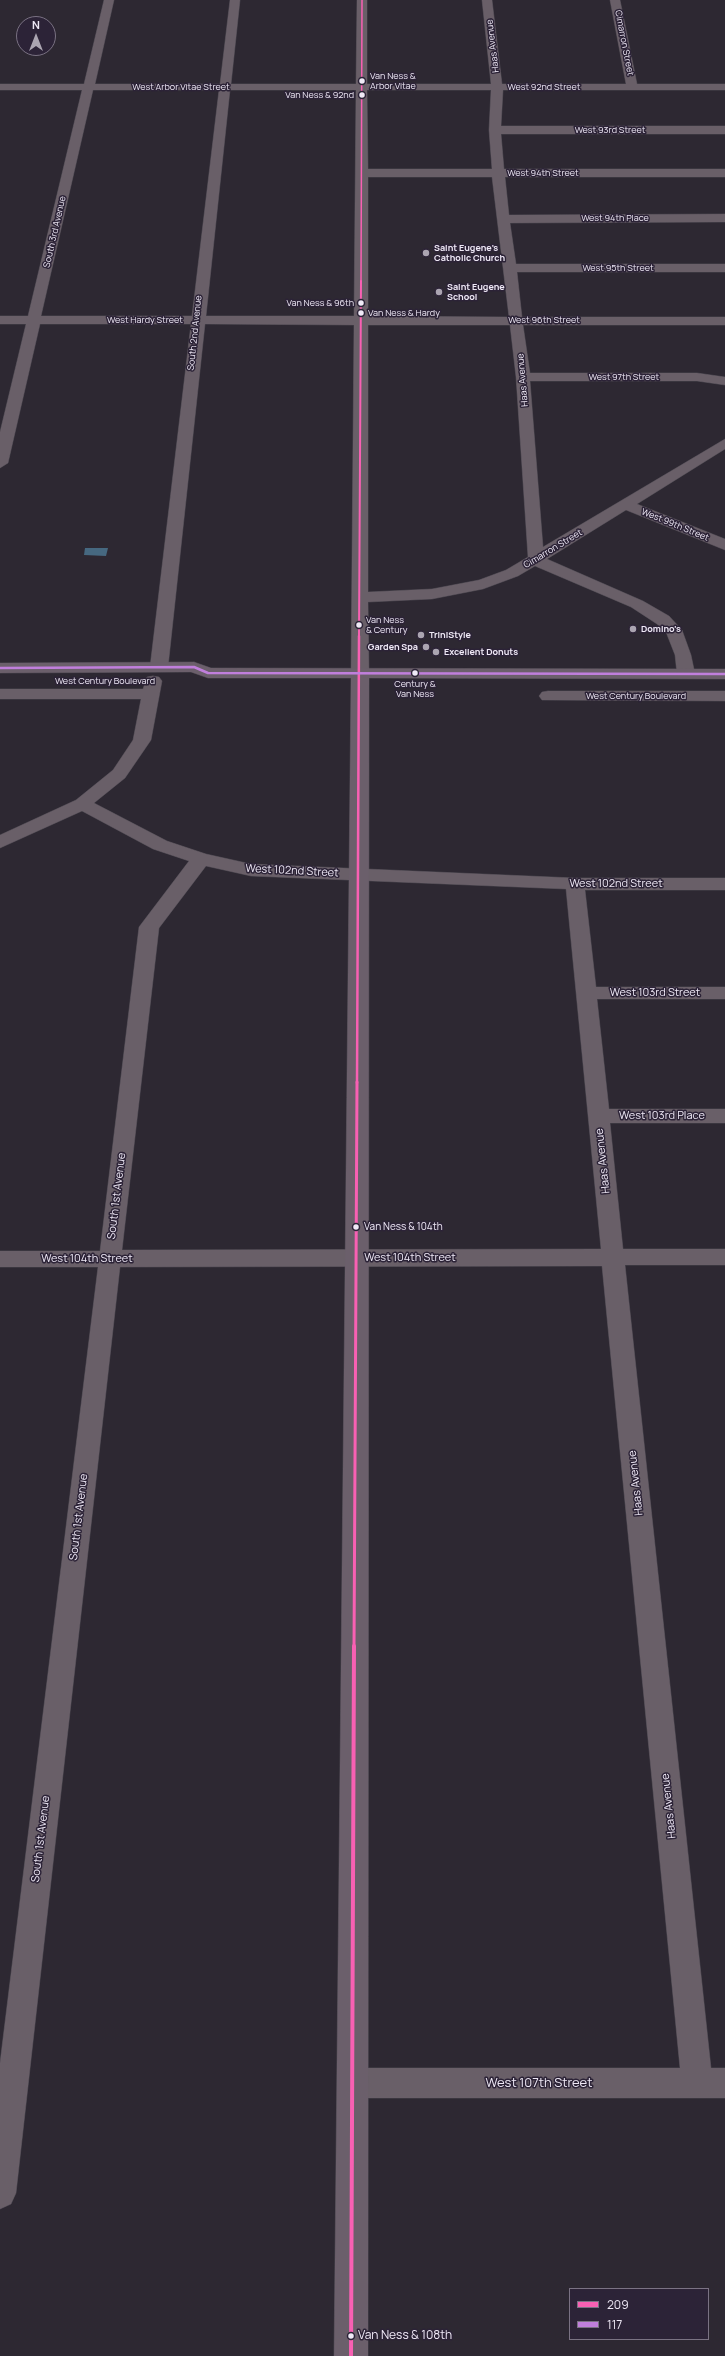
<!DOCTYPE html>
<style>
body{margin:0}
#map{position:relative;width:725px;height:2356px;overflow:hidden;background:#2d2832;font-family:Manrope,sans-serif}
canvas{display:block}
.legend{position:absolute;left:569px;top:2288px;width:140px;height:52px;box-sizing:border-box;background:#2c2337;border:1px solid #7a7283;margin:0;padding:5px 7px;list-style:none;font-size:12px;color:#efe9f6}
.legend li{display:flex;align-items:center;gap:8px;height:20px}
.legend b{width:20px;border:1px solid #7a7283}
.north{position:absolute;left:16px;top:16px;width:40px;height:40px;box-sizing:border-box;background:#2c2337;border:1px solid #7a7283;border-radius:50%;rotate:0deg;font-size:11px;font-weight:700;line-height:16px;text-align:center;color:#efe9f6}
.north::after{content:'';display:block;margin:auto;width:14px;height:18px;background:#aba5b1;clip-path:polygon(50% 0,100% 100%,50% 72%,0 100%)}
</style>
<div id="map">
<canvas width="725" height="2356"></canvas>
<ul class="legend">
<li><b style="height:5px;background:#f860b3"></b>209</li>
<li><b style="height:5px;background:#c07fdc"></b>117</li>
</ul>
<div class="north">N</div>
</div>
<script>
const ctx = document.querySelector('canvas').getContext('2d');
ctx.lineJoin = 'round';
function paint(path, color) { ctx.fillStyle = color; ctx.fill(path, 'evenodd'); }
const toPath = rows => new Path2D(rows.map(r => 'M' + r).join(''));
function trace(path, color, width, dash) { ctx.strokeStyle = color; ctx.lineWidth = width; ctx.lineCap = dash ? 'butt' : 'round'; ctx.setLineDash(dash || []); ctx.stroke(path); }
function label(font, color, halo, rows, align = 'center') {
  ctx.font = font + ' Manrope,sans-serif'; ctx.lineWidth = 3; ctx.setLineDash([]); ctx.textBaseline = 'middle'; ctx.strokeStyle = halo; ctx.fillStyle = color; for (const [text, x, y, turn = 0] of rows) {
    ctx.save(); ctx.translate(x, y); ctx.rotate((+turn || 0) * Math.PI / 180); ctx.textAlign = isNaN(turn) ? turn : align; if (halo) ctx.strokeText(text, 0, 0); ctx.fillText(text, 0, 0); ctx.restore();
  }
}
paint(toPath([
 [85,548,108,548,106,556,84,555]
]), '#466880');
const minor = toPath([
 [104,0,114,0,95,84,220,84,230,0,240,0,231,84,356,84,357,0,367,0,367,84,491,84,482,0,492,0,502,84,626,84,610,0,620,0,637,84,725,84,725,90,503,90,501,126,725,126,725,134,501,134,504,169,725,169,725,177,505,177,509,215,725,214,725,222,510,223,516,264,725,264,725,272,517,272,522,317,725,317,725,325,523,325,530,373,697,373,725,377,725,385,697,381,530,381,543,547,725,439,725,449,637,504,725,539,725,550,626,510,547,559,643,601,669,616,682,630,691,655,695,674,692,678,680,678,677,674,675,655,666,632,657,624,631,607,535,566,518,576,483,589,432,599,368,602,369,673,366,677,360,678,354,677,351,673,354,325,205,324,168,667,165,671,153,671,150,667,191,324,40,324,8,463,0,468,0,432,26,324,0,324,0,316,28,316,82,90,0,90,0,84,84,84,104,0],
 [93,90,219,90,192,316,41,316,93,90],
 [230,90,356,90,354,316,206,316,230,90],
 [367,90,491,90,489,130,492,169,368,169,367,90],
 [368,177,492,177,509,317,368,316,368,177],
 [368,325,510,325,516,377,528,557,506,570,479,580,432,589,368,592,368,325],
 [153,676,159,677,162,681,151,740,125,778,94,803,167,841,206,854,251,864,575,878,725,878,725,890,585,890,596,987,725,987,725,999,597,999,609,1109,725,1109,725,1123,610,1123,623,1249,725,1249,725,1265,625,1265,711,2068,725,2068,725,2098,353,2098,342,2094,338,2083,342,2072,353,2068,680,2068,602,1266,120,1267,16,2193,11,2204,0,2209,0,2063,98,1267,0,1267,0,1251,100,1251,139,927,189,861,153,849,82,811,0,848,0,835,76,800,113,770,133,740,141,699,0,699,0,689,143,689,147,677,153,676],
 [206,866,251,876,566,889,601,1249,122,1250,159,928,206,866],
 [548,691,725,691,725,701,542,700,539,696,542,692,548,691]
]);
const major = toPath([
 [194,662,211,668,725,669,725,679,369,678,368,2356,334,2356,351,678,208,678,191,672,0,673,0,663,194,662]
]);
trace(minor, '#48444d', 1);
trace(major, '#48444d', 1);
paint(minor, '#695f68');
paint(major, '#6b5f6b');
trace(toPath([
 [361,282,362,0]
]), '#f860b3', 1.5);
trace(toPath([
 [359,637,361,281]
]), '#f860b3', 2);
trace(toPath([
 [357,1083,359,636]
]), '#f860b3', 2.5);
trace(toPath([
 [354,1647,357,1082]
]), '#f860b3', 3);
trace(toPath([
 [351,2356,354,1646]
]), '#f860b3', 4);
trace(toPath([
 [0,668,194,667,208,673,725,674]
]), '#c07fdc', 2.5);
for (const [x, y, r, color] of [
 [362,81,3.5,"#efe9f6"],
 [362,95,3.5,"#efe9f6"],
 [426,253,4,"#aba5b1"],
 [439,292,4,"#aba5b1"],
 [361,303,3.5,"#efe9f6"],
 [361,313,3.5,"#efe9f6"],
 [359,625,3.5,"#efe9f6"],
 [633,629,4,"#aba5b1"],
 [421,635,4,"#aba5b1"],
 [426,647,4,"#aba5b1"],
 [436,652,4,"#aba5b1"],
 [415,673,3.5,"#efe9f6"],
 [356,1227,3.5,"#efe9f6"],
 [351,2336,3.5,"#efe9f6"]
]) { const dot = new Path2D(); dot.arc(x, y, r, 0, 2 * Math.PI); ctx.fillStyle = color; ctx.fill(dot); trace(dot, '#2c2337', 1.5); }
label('9px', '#efe9f6', '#2c2337', [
 ["Cimarron Street",624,43,79],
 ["Haas Avenue",493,46,-97],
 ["West Arbor Vitae Street",181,87],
 ["West 92nd Street",544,87],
 ["West 93rd Street",610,130],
 ["West 94th Street",543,173],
 ["West 94th Place",615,218],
 ["South 3rd Avenue",55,232,-77],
 ["West 95th Street",618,268],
 ["West Hardy Street",145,320],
 ["West 96th Street",544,320],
 ["South 2nd Avenue",195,333,-84],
 ["West 97th Street",624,377],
 ["Haas Avenue",523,380,-95],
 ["West 99th Street",675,525,22],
 ["Cimarron Street",553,549,-31],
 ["West Century Boulevard",105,681],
 ["West Century Boulevard",636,696]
]);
label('9px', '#efe9f6', '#2c2337', [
 ["Van Ness &",370,76],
 ["Arbor Vitae",370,86],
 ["Van Ness & 92nd",354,95,"right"],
 ["Van Ness & 96th",354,303,"right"],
 ["Van Ness & Hardy",368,313],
 ["Van Ness",366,620],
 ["& Century",366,630],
 ["Century &",415,684,"center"],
 ["Van Ness",415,694,"center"]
], 'left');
label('bold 9px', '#efe9f6', '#2c2337', [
 ["Saint Eugene's",434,248],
 ["Catholic Church",434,258],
 ["Saint Eugene",447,287],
 ["School",447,297],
 ["Domino's",641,629],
 ["TriniStyle",429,635],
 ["Garden Spa",418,647,"right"],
 ["Excellent Donuts",444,652]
], 'left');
label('10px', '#efe9f6', '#2c2337', [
 ["Van Ness & 104th",364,1227]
], 'left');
label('11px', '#efe9f6', '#2c2337', [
 ["West 102nd Street",292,871,3],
 ["West 102nd Street",616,884],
 ["West 103rd Street",655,993],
 ["West 103rd Place",662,1116],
 ["Haas Avenue",603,1161,-96],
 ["South 1st Avenue",117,1196,-83],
 ["West 104th Street",410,1258],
 ["West 104th Street",87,1259],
 ["Haas Avenue",636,1483,-96],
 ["South 1st Avenue",79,1517,-83],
 ["Haas Avenue",669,1806,-96],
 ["South 1st Avenue",41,1839,-83]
]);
label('12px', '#efe9f6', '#2c2337', [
 ["Van Ness & 108th",358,2336]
], 'left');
label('13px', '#efe9f6', '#2c2337', [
 ["West 107th Street",539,2083]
]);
</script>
